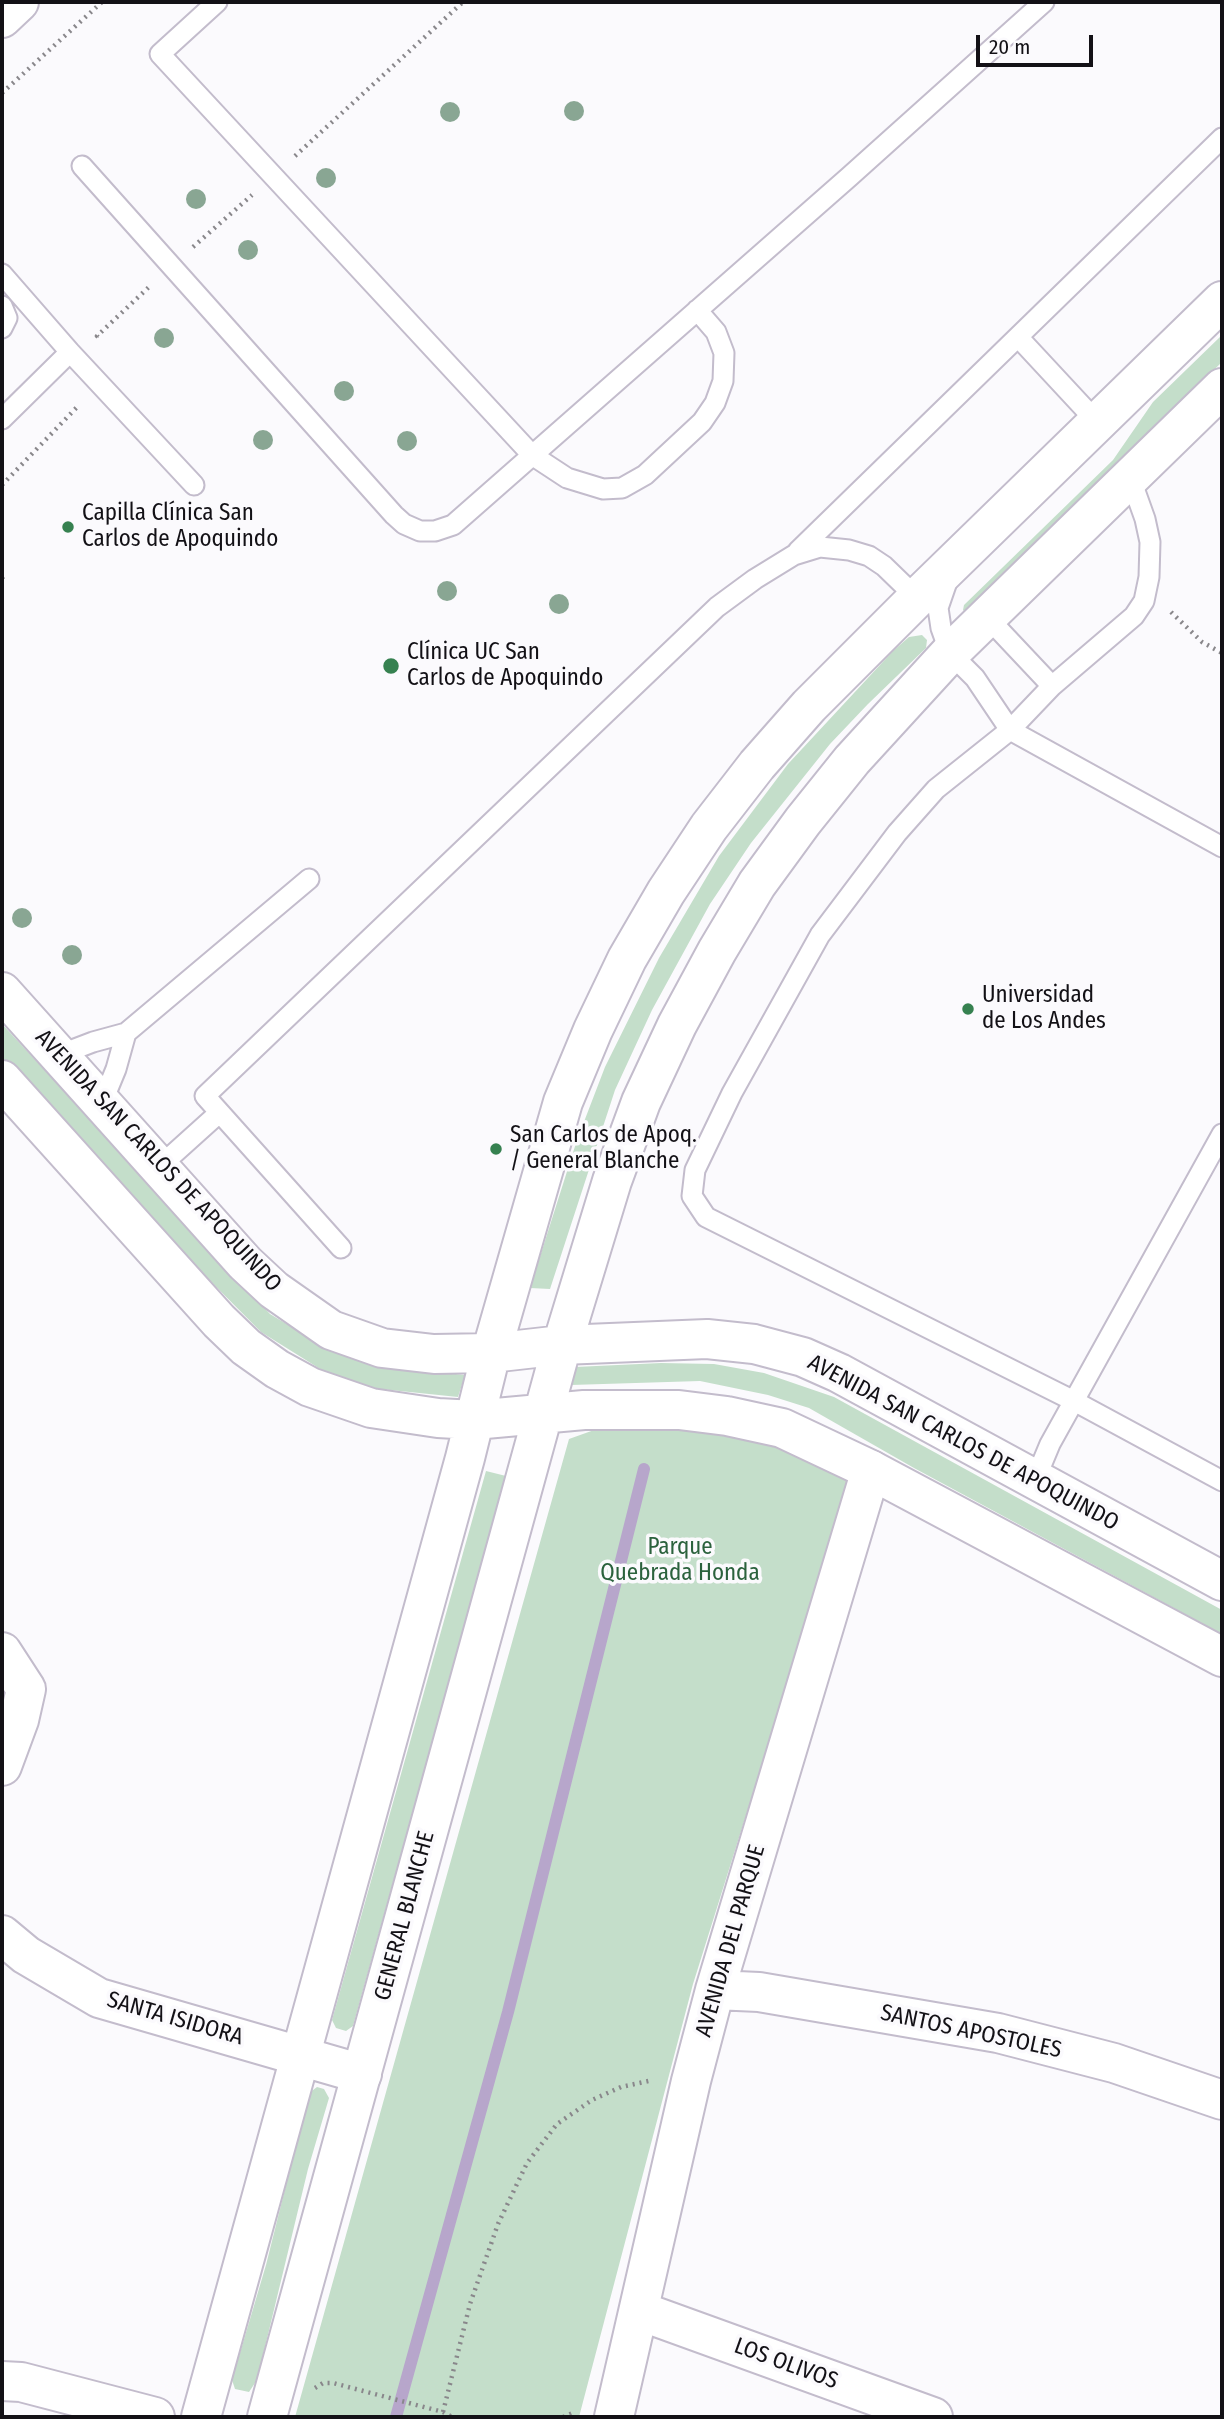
<!DOCTYPE html>
<meta charset="utf-8">
<style>
body{margin:0}
#map{position:relative;width:1224px;height:2419px;overflow:hidden;background:#fbfafd;font-family:"Fira Sans Condensed",sans-serif}
canvas{display:block}
.frame{position:absolute;inset:0;border:4px solid #131116;pointer-events:none}
.scale{position:absolute;left:976px;top:35px;width:117px;height:32px;box-sizing:border-box;border:4px solid #131116;border-top:0;padding-left:9px;font-size:21px;line-height:24px;white-space:nowrap;color:#131116;-webkit-text-stroke:5px #fbfafd;paint-order:stroke}
</style>
<div id="map">
<canvas width="1224" height="2419"></canvas>
<div class="frame"></div>
<div class="scale">20 m</div>
</div>
<script>
const ctx = document.querySelector('canvas').getContext('2d');
ctx.lineJoin = 'round';
function paint(path, color) { ctx.fillStyle = color; ctx.fill(path, 'evenodd'); }
const toPath = rows => new Path2D(rows.map(r => 'M' + r).join(''));
function trace(path, color, width, dash) { ctx.strokeStyle = color; ctx.lineWidth = width; ctx.lineCap = dash ? 'butt' : 'round'; ctx.setLineDash(dash || []); ctx.stroke(path); }
function label(font, color, halo, rows, align = 'center') {
  ctx.font = font + ' "Fira Sans Condensed",sans-serif'; ctx.lineWidth = 7; ctx.setLineDash([]); ctx.textBaseline = 'middle'; ctx.strokeStyle = halo; ctx.fillStyle = color; for (const [text, x, y, turn = 0] of rows) {
    ctx.save(); ctx.translate(x, y); ctx.rotate((+turn || 0) * Math.PI / 180); ctx.textAlign = isNaN(turn) ? turn : align; if (halo) ctx.strokeText(text, 0, 0); ctx.fillText(text, 0, 0); ctx.restore();
  }
}
paint(toPath([
 [1222,335,1222,362,965,612,963,610,964,605,1113,460,1153,402],
 [922,635,927,640,926,648,868,704,830,744,751,843,710,904,652,1010,615,1090,550,1289,530,1288,577,1140,605,1067,659,958,719,856,788,764,893,651,909,637],
 [2,1024,270,1314,318,1343,372,1365,465,1375,458,1397,371,1388,325,1372,261,1332,129,1199,2,1057],
 [661,1363,714,1364,764,1373,834,1397,1222,1610,1222,1634,914,1468,809,1408,768,1395,700,1381,571,1385,569,1377,575,1367],
 [650,1410,856,1465,693,1984,579,2417,295,2417,569,1439],
 [486,1471,506,1476,353,2026,346,2031,336,2028,332,2020],
 [317,2087,324,2089,329,2098,308,2169,257,2380,249,2392,235,2389,232,2380,266,2265,309,2093]
]), '#c4deca');
trace(toPath([
 [396,2417,508,2012,644,1469]
]), '#b7a6cb', 12);
const lane = toPath([
 [217,2,160,54,532,455,567,478,603,489,622,488,645,475,702,422,715,403,723,381,724,353,716,332,697,310],
 [82,166,394,515,404,524,420,531,435,531,453,525,849,177,1044,2],
 [2,274,70,352,194,485],
 [2,306,7,318,2,328],
 [1018,337,1097,422],
 [2,419,70,352],
 [798,551,1222,138],
 [948,579,938,608,941,628,950,653,975,678,1010,730,1052,686,1134,616,1144,601,1149,577,1150,542,1145,519,1130,477],
 [987,617,1052,686],
 [1222,847,1010,730,936,789,897,833,820,935,732,1093,695,1170,692,1196,706,1217,1074,1401,1222,1481],
 [59,1055,93,1042,126,1033,309,879],
 [102,1103,116,1069,126,1033],
 [159,1167,219,1113],
 [341,1248,205,1096,717,607,755,579,794,555,820,547,849,550,869,556,884,566,917,598],
 [1035,1480,1050,1444,1222,1134]
]);
const street = toPath([
 [2,1652,26,1689,19,1720,2,1766],
 [2,1935,26,1955,99,1998,362,2074],
 [715,1990,759,1992,998,2033,1114,2063,1222,2100],
 [640,2311,933,2417],
 [2,2381,21,2382,155,2417],
 [614,2417,691,2081,715,1990,871,1470]
]);
const secondary = toPath([
 [2,18,19,2],
 [2,992,245,1263,274,1290,331,1330,382,1348,434,1354,491,1353,562,1345,707,1339,754,1344,803,1357,839,1373,1222,1581],
 [2,1080,219,1321,246,1347,277,1369,310,1387,371,1408,438,1418,474,1420,584,1410,679,1410,727,1416,782,1428,871,1470,1222,1657],
 [201,2417,465,1458,491,1353,563,1102,593,1030,627,959,666,892,709,827,757,765,809,706,917,598,1222,301],
 [267,2417,562,1345,612,1181,641,1102,677,1025,717,951,757,884,803,821,852,760,950,653,1222,388]
]);
trace(lane, '#c3bccc', 23);
trace(street, '#c3bccc', 42);
trace(secondary, '#c3bccc', 42);
trace(toPath([
 [2,93,102,2],
 [295,156,463,2],
 [193,247,252,195],
 [98,337,97,336,150,286],
 [2,485,79,405],
 [2,578,6,583],
 [1171,612,1202,642,1222,653],
 [315,2388,323,2383,333,2383,443,2412,452,2417],
 [443,2412,470,2304,498,2224,527,2163,557,2124,592,2100,621,2087,653,2080],
 [563,2417,575,2412]
]), '#89878b', 4.5, [2, 5]);
trace(lane, '#fff', 19);
trace(street, '#fff', 38);
trace(secondary, '#fff', 38);
ctx.fillStyle = '#89a693';
for (const [x, y] of [
 [574,111],
 [450,112],
 [326,178],
 [196,199],
 [248,250],
 [164,338],
 [344,391],
 [263,440],
 [407,441],
 [447,591],
 [559,604],
 [22,918],
 [72,955]
]) { ctx.beginPath(); ctx.arc(x, y, 10, 0, 2 * Math.PI); ctx.fill(); }
for (const [x, y, r, color] of [
 [68,527,7,"#368150"],
 [391,666,9,"#368150"],
 [968,1009,7,"#368150"],
 [496,1149,7,"#368150"]
]) { const dot = new Path2D(); dot.arc(x, y, r, 0, 2 * Math.PI); ctx.fillStyle = color; ctx.fill(dot); trace(dot, '#fbfafd', 2.5); }
label('23px', '#131116', '#fbfafd', [
 ["Capilla Clínica San",82,514],
 ["Carlos de Apoquindo",82,540],
 ["Clínica UC San",407,653],
 ["Carlos de Apoquindo",407,679],
 ["Universidad",982,996],
 ["de Los Andes",982,1022],
 ["San Carlos de Apoq.",510,1136],
 ["/ General Blanche",510,1162]
], 'left');
label('23px', '#131116', '#fbfafd', [
 ["AVENIDA SAN CARLOS DE APOQUINDO",158,1161,47],
 ["AVENIDA SAN CARLOS DE APOQUINDO",963,1443,28],
 ["GENERAL BLANCHE",405,1916,-75],
 ["AVENIDA DEL PARQUE",731,1941,-74],
 ["SANTA ISIDORA",175,2019,16],
 ["SANTOS APOSTOLES",971,2032,12],
 ["LOS OLIVOS",786,2364,20]
]);
label('23px', '#2b623d', '#fbfafd', [
 ["Parque",680,1548],
 ["Quebrada Honda",680,1574]
]);
</script>
